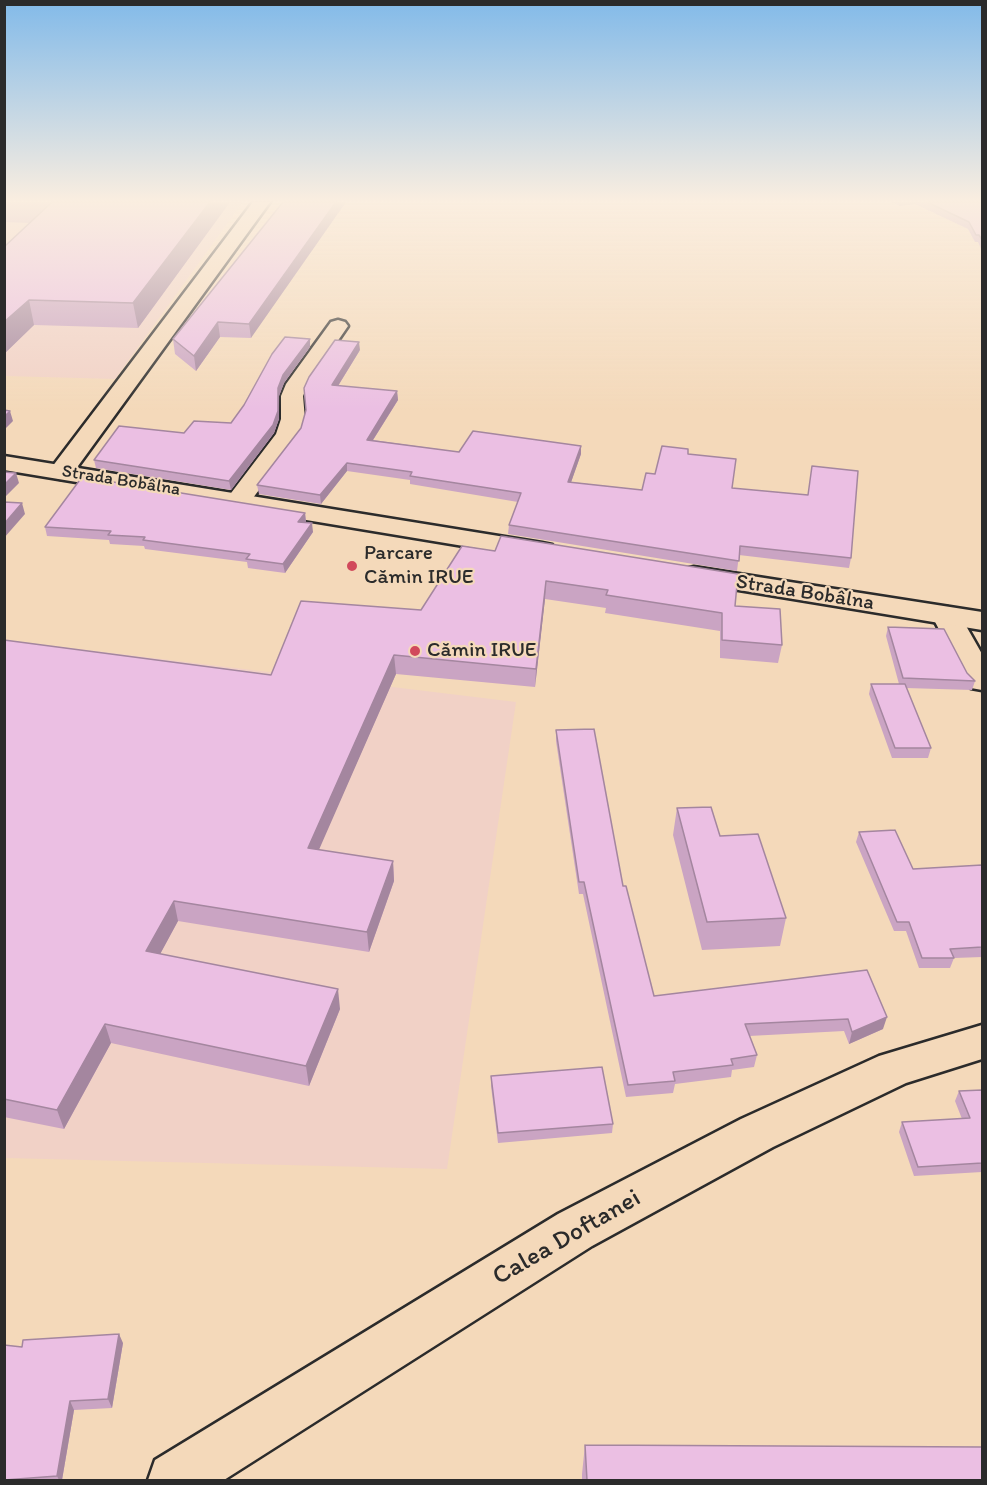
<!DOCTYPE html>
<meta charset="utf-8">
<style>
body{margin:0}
#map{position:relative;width:987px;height:1485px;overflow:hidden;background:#f4d9ba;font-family:Itim,sans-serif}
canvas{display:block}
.frame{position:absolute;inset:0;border:6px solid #2b2b2b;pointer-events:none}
</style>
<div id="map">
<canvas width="987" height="1485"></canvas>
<div class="frame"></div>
</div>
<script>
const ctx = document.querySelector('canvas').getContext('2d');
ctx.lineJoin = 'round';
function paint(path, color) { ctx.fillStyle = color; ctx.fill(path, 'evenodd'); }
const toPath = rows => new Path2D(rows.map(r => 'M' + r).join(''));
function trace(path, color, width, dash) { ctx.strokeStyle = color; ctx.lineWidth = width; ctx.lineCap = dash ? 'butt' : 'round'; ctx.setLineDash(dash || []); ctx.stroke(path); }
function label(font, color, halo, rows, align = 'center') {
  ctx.font = font + ' Itim,sans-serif'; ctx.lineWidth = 4.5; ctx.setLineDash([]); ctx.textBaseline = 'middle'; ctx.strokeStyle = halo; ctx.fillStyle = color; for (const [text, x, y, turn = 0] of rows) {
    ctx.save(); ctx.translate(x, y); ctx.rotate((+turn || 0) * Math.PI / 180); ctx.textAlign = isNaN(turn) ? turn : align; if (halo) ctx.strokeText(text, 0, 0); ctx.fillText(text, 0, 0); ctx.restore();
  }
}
paint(toPath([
 [5,202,243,202,115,379,5,376],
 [5,640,516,702,447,1169,5,1158]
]), '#f1d1c6');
const minor = toPath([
 [253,202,270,202,70,477,61,479,52,477,49,472,52,467,253,202],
 [338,320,345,322,348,326,308,384,303,396,305,419,300,435,247,506,238,509,229,506,225,501,276,434,281,419,281,396,286,384,331,322,338,320],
 [947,607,957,610,982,654,982,690,971,688,966,681,932,616,937,610,947,607]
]);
const secondary = toPath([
 [4,456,542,543,552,545,556,551,552,557,542,559,4,470,4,456],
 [694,567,982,612,982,630,684,581,680,575,684,569,694,567],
 [982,1025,982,1059,906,1083,773,1147,592,1246,224,1480,148,1480,155,1460,558,1214,741,1119,879,1056,982,1025]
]);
trace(minor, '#2b2b2b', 5);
trace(secondary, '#2b2b2b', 5);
paint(minor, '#f4d9ba');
paint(secondary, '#f4d9ba');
paint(toPath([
 [4,202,230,202,138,328,34,325,4,354,30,223,4,222],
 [283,202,251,338,220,337,196,371,175,354,173,339],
 [892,202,982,202,982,251,978,242,975,242,968,229,915,204,899,206],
 [310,347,284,383,279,396,279,419,274,433,231,490,96,468,94,460,184,433,231,423],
 [360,350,338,386,397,391,398,400,373,440,459,452,581,454,571,482,642,490,655,474,688,454,732,488,851,558,849,568,739,555,737,571,508,534,509,525,518,502,410,484,410,480,347,471,321,504,259,494,257,485,301,428,306,410],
 [305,513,306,523,313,532,285,573,248,568,247,562,145,549,144,546,110,544,109,540,47,536,45,527],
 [462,546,735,606,782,645,778,663,720,658,720,631,605,613,606,608,545,599,535,687,396,674,318,850,393,861,394,881,369,952,178,921,160,954,340,1009,309,1086,111,1043,64,1129,4,1117,4,640,271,675,421,610],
 [888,627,967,673,975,681,972,690,906,688,931,748,928,758,892,758,869,694,871,684,899,684,886,636],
 [556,730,623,886,654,996,867,970,883,1029,849,1044,844,1031,749,1036,757,1055,754,1067,732,1070,731,1077,675,1084,673,1093,626,1097,583,894,579,894,556,741],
 [677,808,720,836,786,918,780,946,702,950,673,835],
 [859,832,913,869,982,865,982,957,954,958,950,968,919,968,906,931,894,931,856,842],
 [491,1076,613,1124,612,1133,498,1143,491,1086],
 [982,1090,982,1172,914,1176,899,1132,902,1122,962,1119,955,1101,959,1091],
 [123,1343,112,1408,74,1410,62,1480,4,1480,4,1345,22,1347],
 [585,1445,982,1480,582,1480,582,1474]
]), '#caa4c3');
paint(toPath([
 [210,202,230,202,138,328,133,303],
 [336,202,346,202,251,338,249,324],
 [899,202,916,202,915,204,899,206],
 [29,300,34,325,4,354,4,322],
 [218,322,220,337,196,371,194,356],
 [310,339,310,347,284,383,279,396,279,419,274,433,231,490,229,481,278,388,283,375],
 [359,342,360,350,333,394,332,385],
 [397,391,398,400,368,448,367,440],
 [10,411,13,421,4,430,4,417],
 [581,446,581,454,568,491,568,482],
 [347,463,347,471,321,504,320,495],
 [16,473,19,483,4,498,4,485],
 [22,503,25,514,4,538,4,524],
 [305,513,306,522,299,530,298,522],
 [312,523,313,532,285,573,283,564],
 [546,581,545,599,535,687,536,669],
 [394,655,396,674,311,868,308,848],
 [393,861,394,881,369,952,367,932],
 [174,901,178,921,151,971,146,951],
 [338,989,340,1009,309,1086,306,1066],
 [887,1017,883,1029,849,1044,852,1032],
 [105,1024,111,1043,64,1129,57,1110],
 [119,1334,123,1343,112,1408,108,1399],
 [70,1401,74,1410,62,1480,59,1480,57,1476]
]), '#a4869f');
const building = toPath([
 [52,202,210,202,133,303,29,300,4,322,4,247,52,202],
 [283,202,336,202,249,324,218,322,194,356,173,339,283,202],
 [927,202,982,202,982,240,979,235,976,235,969,222,927,202],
 [285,337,310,339,283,375,278,388,278,411,273,425,229,481,94,460,119,426,184,433,194,421,231,423,244,405,272,354,285,337],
 [335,340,359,342,332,385,397,391,367,440,459,452,473,431,581,446,568,482,642,490,646,473,655,474,662,446,688,449,688,454,736,459,732,488,808,495,812,466,858,471,851,558,740,546,739,561,509,525,521,493,410,476,412,472,347,463,320,495,257,485,301,428,306,410,304,388,309,377,335,340],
 [4,410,10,411,4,417,4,410],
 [4,472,16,473,4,485,4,472],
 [82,477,305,513,298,522,312,523,283,564,246,559,250,554,143,540,145,537,108,535,111,531,45,527,82,477],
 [4,502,22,503,4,524,4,502],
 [501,536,738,574,735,606,780,609,782,645,722,640,722,613,606,595,608,590,546,581,536,669,394,655,308,848,393,861,367,932,174,901,146,951,338,989,306,1066,105,1024,57,1110,4,1099,4,640,271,675,301,601,421,610,462,546,495,551,501,536],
 [888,627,944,629,967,673,975,681,903,678,888,627],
 [871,684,905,684,931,748,895,748,871,684],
 [594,729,623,886,626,886,654,996,867,970,887,1017,852,1032,848,1019,745,1024,757,1055,731,1059,733,1065,673,1072,675,1081,628,1085,584,882,579,882,556,730,594,729],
 [711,807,720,836,758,834,786,918,707,922,677,808,711,807],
 [895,830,913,869,982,865,982,947,950,949,954,958,922,958,909,922,897,922,859,832,895,830],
 [602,1067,613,1124,498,1133,491,1076,602,1067],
 [982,1090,982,1163,918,1167,902,1122,970,1118,959,1091,982,1090],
 [119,1334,108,1399,70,1401,57,1476,4,1480,4,1345,22,1347,23,1340,119,1334],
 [585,1445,982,1447,982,1480,587,1480,585,1445]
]);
paint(building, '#ebbfe3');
trace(building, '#a4869f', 1.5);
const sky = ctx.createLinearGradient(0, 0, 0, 410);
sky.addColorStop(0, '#82bae9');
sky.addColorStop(0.49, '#faeee0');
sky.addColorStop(1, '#faeee000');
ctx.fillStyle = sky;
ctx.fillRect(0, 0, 987, 410);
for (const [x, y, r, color] of [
 [352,566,6,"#d1495b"],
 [415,651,6,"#d1495b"]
]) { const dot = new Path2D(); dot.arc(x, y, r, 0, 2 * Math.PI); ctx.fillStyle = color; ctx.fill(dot); trace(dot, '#f4d9ba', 2); }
label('18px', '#2b2b2b', '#f4d9ba', [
 ["Strada Bobâlna",121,481,9]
]);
label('21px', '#2b2b2b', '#f4d9ba', [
 ["Parcare",364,554],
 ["Cămin IRUE",364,578],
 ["Cămin IRUE",427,651]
], 'left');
label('21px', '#2b2b2b', '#f4d9ba', [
 ["Strada Bobâlna",805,593,9]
]);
label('26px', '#2b2b2b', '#f4d9ba', [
 ["Calea Doftanei",567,1238,-30]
]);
</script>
